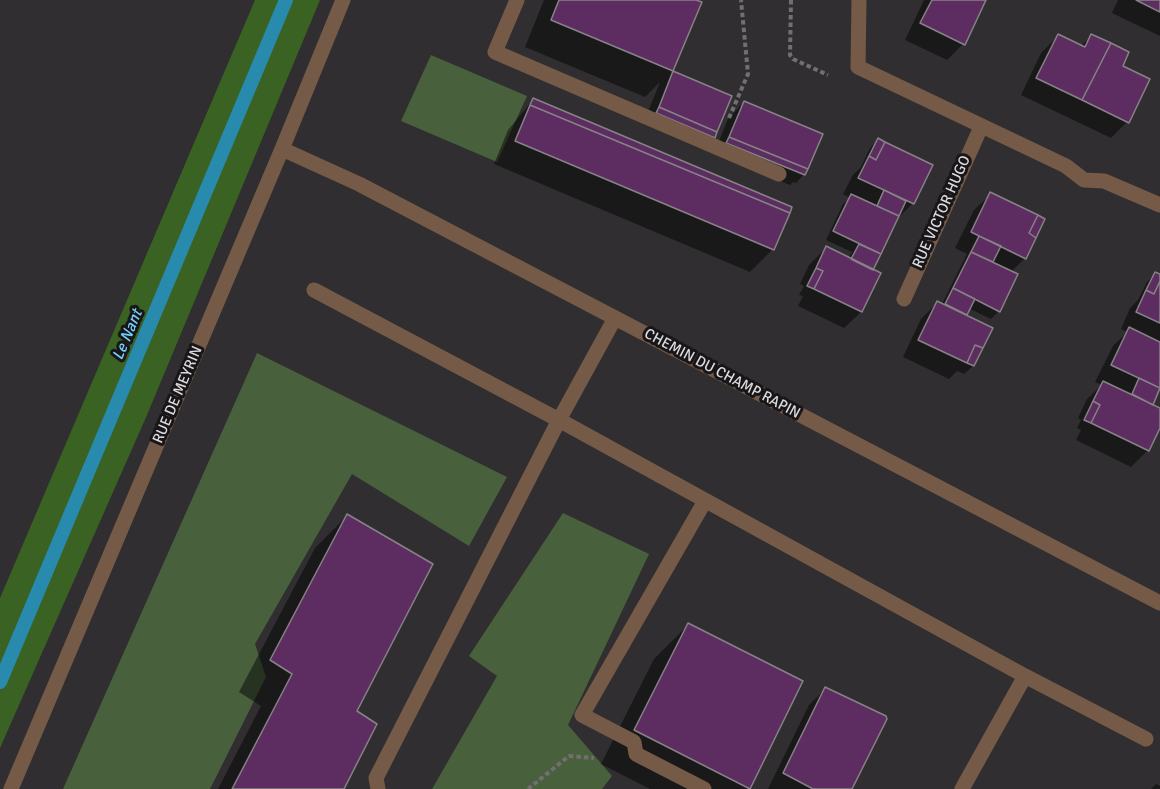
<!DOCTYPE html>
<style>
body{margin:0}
canvas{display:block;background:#302e30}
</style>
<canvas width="1160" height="789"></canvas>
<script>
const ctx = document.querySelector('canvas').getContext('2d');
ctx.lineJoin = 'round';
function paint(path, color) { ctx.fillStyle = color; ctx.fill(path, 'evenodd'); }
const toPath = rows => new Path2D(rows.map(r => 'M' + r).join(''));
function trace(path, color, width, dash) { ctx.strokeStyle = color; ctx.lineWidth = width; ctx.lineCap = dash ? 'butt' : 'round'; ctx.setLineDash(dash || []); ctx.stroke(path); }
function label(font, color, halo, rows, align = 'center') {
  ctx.font = font + ' Signika,sans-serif'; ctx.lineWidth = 6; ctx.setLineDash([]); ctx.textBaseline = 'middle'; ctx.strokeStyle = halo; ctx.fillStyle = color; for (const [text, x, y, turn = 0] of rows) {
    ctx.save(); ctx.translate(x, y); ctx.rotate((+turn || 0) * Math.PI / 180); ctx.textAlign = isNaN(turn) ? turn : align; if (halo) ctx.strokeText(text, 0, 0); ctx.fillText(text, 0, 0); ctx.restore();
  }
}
paint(toPath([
 [431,55,527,96,497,162,401,121],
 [257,353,507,477,469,546,352,474,255,644,266,677,210,789,63,789],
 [563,513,649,554,568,725,612,776,602,789,432,789,497,676,469,656]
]), '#48603c');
paint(toPath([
 [255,0,320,0,147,415,0,748,0,598]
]), '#3a6223');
paint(toPath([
 [544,0,692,0,700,3,671,72,730,97,714,137,705,146,643,124,660,82,645,97,525,47],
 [924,0,985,0,963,44,947,60,905,40],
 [1118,0,1160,0,1160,36,1112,13],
 [1058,36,1080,47,1091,36,1121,66,1127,122,1111,138,1021,95,1041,53],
 [533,100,773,249,750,272,494,164,508,130],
 [744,102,804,174,796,183,793,182,790,185,714,153,728,119],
 [878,140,913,203,896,220,871,270,879,274,861,312,844,328,798,306,803,296,799,295,804,286,800,284,809,265,826,248,848,259,852,252,826,240,843,204,850,198,843,194,853,175,861,167,870,148],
 [991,194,1025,258,1011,272,999,311,991,319,968,308,964,315,991,328,973,366,964,374,957,371,949,379,903,357,921,319,938,302,942,304,967,254,955,248,974,210],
 [1156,273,1160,276,1160,387,1151,405,1160,409,1160,424,1148,450,1131,467,1076,440,1081,430,1077,428,1081,420,1078,418,1087,399,1102,385,1095,382,1113,346,1127,332,1121,329,1130,308,1138,300,1147,282],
 [347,516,355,712,342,789,218,789,261,706,239,692,315,548],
 [688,625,749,788,747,789,650,789,601,764,654,659],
 [825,689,850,789,768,789,809,705],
 [1156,784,1160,786,1160,789,1151,789]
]), '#0007');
trace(toPath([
 [0,682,286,0]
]), '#288aad', 14);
const building = toPath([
 [559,0,696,0,702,2,673,71,551,20,559,0],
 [932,0,986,0,965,45,920,23,932,0],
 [1136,0,1160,0,1160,12,1136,0],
 [1058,34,1085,47,1091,34,1111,43,1082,100,1036,78,1058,34],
 [1111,43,1129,52,1123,66,1150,79,1129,123,1082,100,1111,43],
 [673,71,732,96,717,132,659,107,673,71],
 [533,98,792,207,790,213,530,105,533,98],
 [744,101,823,134,808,169,729,137,744,101],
 [530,105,790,213,774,250,515,141,530,105],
 [659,107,717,132,715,138,656,113,659,107],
 [729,137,808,169,805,175,726,143,729,137],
 [878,138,885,142,876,160,869,156,878,138],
 [885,142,933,165,914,204,858,178,869,156,876,160,885,142],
 [884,190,906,201,899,216,877,206,884,190],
 [990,192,1038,215,1029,233,1036,238,1026,259,971,232,990,192],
 [851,194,899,216,881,254,833,231,851,194],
 [1038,215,1045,219,1036,238,1029,233,1038,215],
 [979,236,1001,246,993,262,971,252,979,236],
 [859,244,881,254,873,270,851,259,859,244],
 [826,246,881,273,862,312,814,289,823,271,816,268,826,246],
 [971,252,1018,274,1000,312,953,288,971,252],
 [816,268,823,271,814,289,807,286,816,268],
 [1155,272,1160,274,1160,281,1154,294,1146,290,1155,272],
 [1160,281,1160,323,1136,312,1146,290,1154,294,1160,281],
 [953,288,975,299,967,315,945,304,953,288],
 [937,301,993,328,983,348,975,345,967,363,918,340,937,301],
 [1129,327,1160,342,1160,388,1111,365,1129,327],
 [975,345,983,348,974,366,967,363,975,345],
 [1139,378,1160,388,1153,405,1132,394,1139,378],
 [1103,381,1160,408,1160,428,1149,451,1091,423,1100,405,1093,401,1103,381],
 [1093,401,1100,405,1091,423,1084,420,1093,401],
 [347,514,433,564,357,711,377,724,344,789,232,789,292,674,270,660,347,514],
 [688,623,803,681,750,789,634,730,688,623],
 [825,687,886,716,887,719,852,789,813,789,783,773,825,687]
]);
paint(building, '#5d2d61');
trace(building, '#868386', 1.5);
trace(toPath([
 [791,0,790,55,793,59,828,75],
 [729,118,748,74,741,0],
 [528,789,569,756,594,758]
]), '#716f71', 4, [4.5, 3]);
trace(toPath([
 [517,0,495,52,779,174],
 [314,290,559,420,1025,676,1146,739],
 [378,789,376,778,559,420,615,318],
 [704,789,636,754,634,742,582,715,705,501],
 [962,789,1025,676]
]), '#755b47', 15);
trace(toPath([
 [859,0,858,67,1066,166,1084,180,1104,181,1160,205],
 [282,149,359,184,1160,603],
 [904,299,981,127],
 [11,789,282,149,343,0]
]), '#755b47', 15);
label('15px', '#dbdadc', '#181618', [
 ["RUE VICTOR HUGO",942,212,-66],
 ["CHEMIN DU CHAMP RAPIN",722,374,28],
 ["RUE DE MEYRIN",178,395,-67]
]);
label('italic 16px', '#72d1f8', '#181618', [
 ["Le Nant",128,335,-67]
]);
</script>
